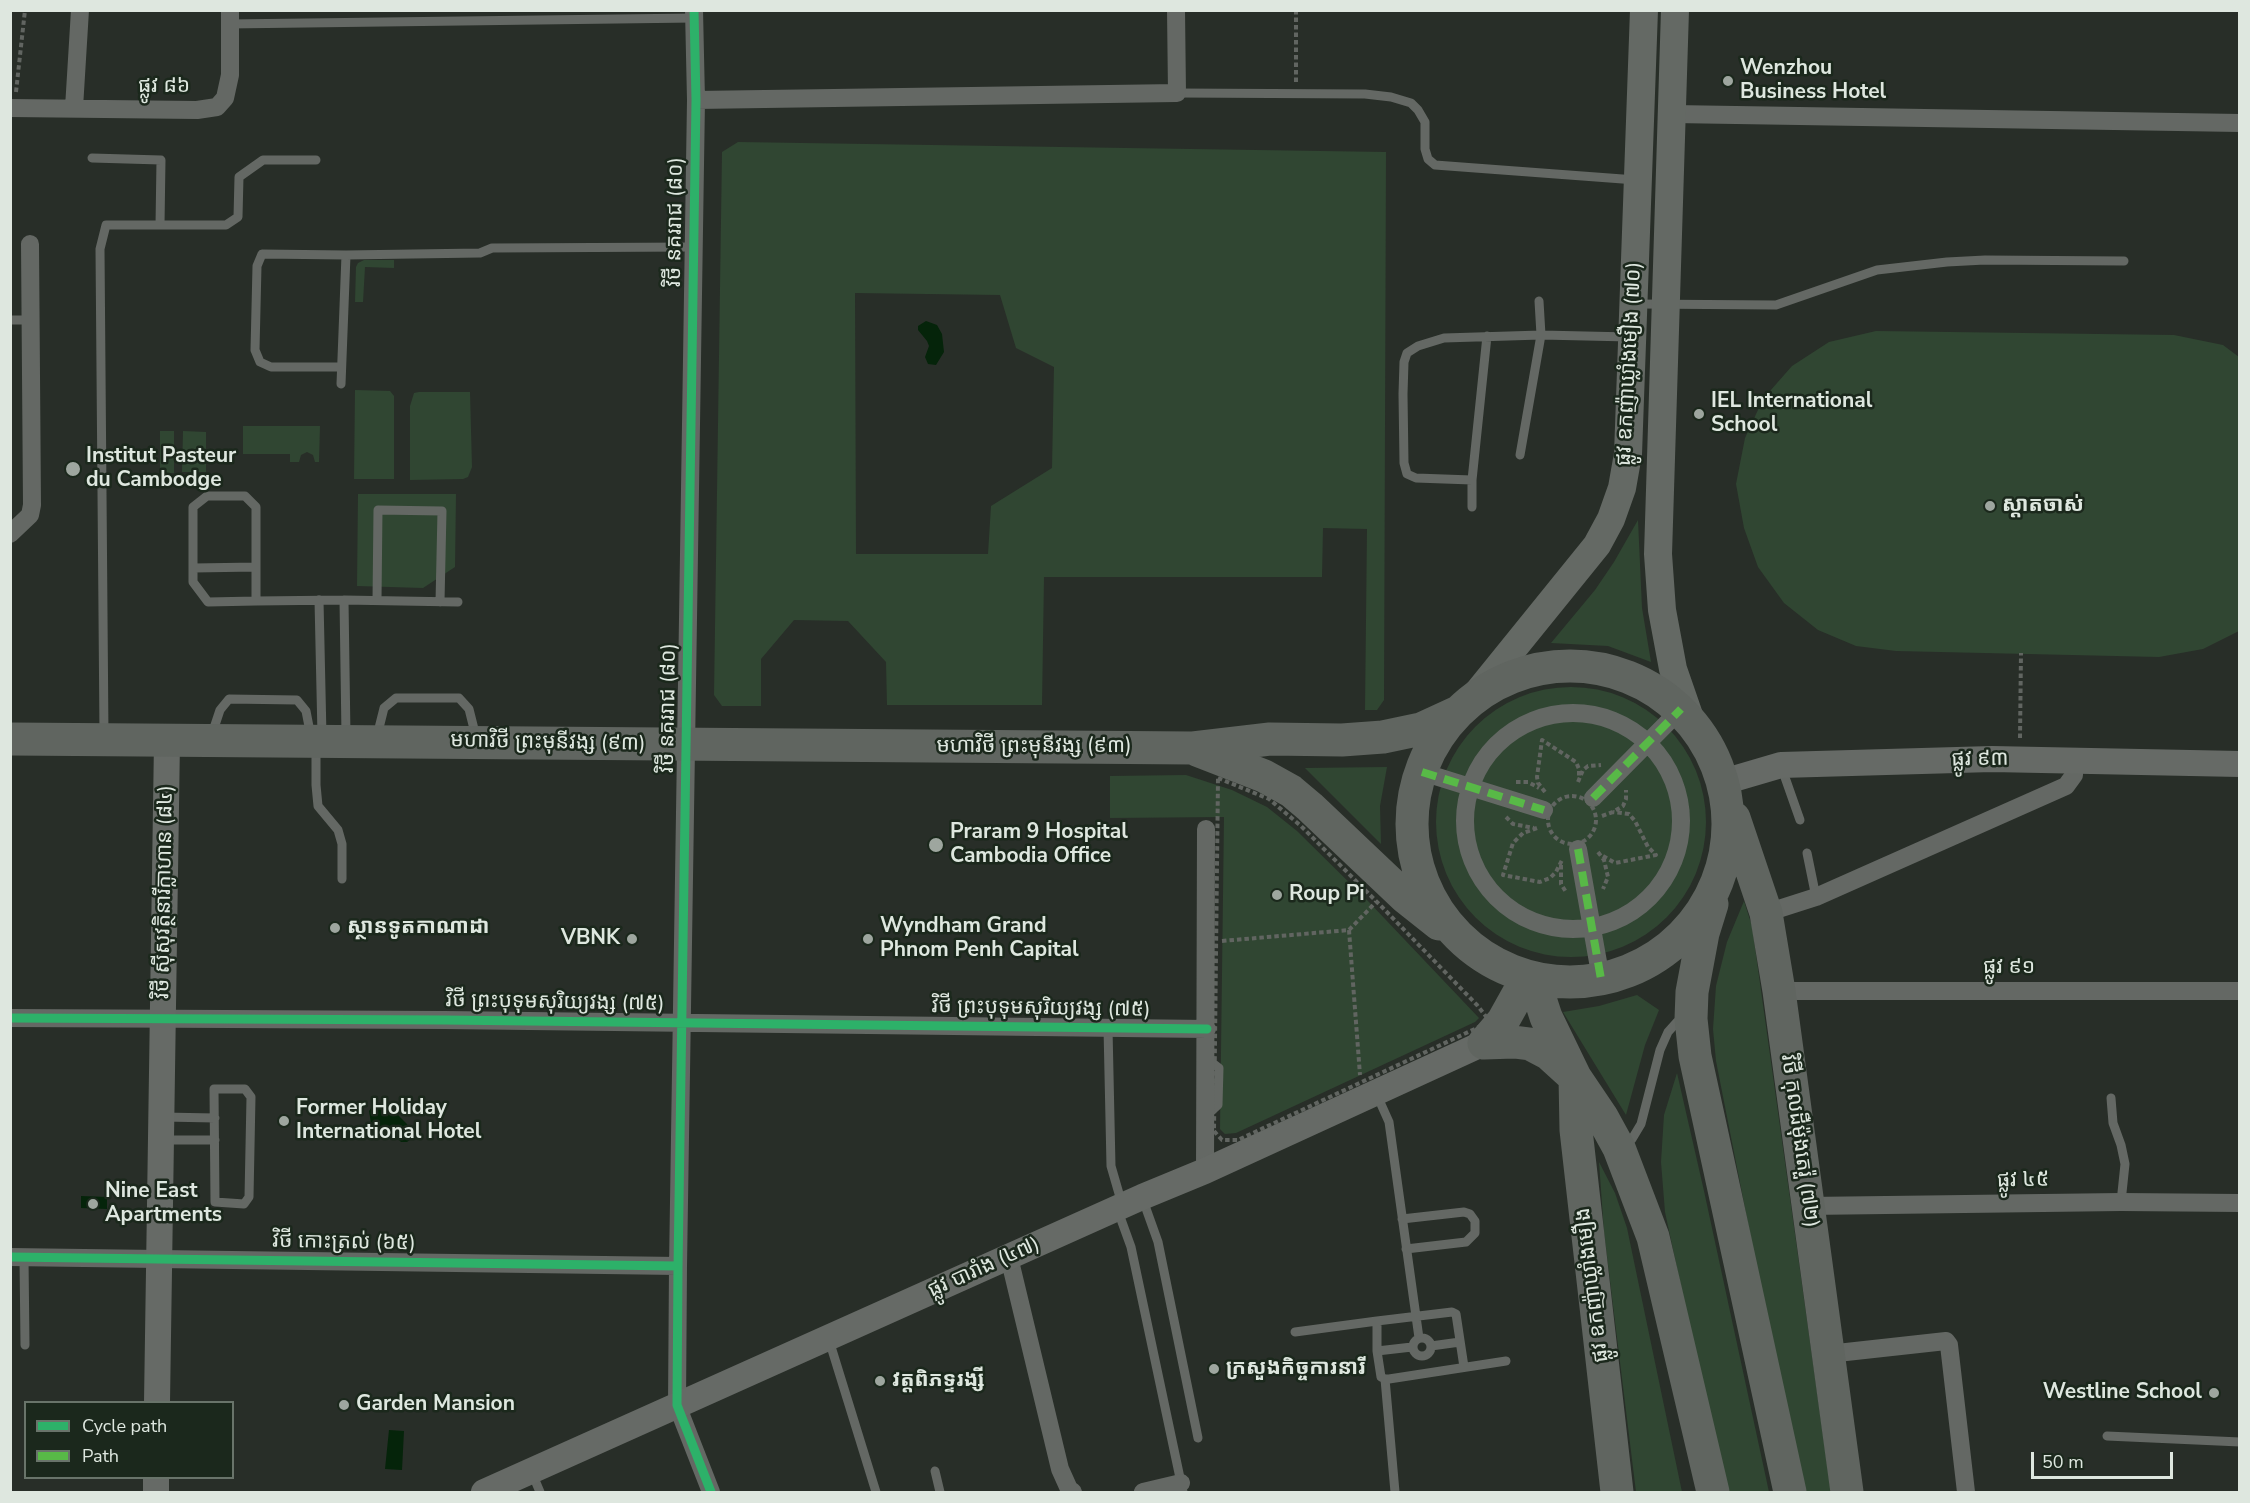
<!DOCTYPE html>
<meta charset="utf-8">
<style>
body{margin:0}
#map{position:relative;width:2250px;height:1503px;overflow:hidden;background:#282e28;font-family:"Nunito Sans",sans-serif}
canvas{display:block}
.frame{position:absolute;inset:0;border:12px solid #dee7df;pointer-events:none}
.legend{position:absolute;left:24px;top:1401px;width:210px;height:78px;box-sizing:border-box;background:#1b281c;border:2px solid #69746a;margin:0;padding:8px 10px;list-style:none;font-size:18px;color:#dee7df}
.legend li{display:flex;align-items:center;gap:12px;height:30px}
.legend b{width:30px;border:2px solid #69746a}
.scale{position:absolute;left:2031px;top:1452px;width:142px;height:27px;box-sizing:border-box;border:3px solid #dee7df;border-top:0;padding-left:8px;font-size:18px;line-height:21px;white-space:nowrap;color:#dee7df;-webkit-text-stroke:4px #1b281c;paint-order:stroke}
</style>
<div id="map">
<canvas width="2250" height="1503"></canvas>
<div class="frame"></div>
<ul class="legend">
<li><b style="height:8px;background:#2db169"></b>Cycle path</li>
<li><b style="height:8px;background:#58b947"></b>Path</li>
</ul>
<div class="scale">50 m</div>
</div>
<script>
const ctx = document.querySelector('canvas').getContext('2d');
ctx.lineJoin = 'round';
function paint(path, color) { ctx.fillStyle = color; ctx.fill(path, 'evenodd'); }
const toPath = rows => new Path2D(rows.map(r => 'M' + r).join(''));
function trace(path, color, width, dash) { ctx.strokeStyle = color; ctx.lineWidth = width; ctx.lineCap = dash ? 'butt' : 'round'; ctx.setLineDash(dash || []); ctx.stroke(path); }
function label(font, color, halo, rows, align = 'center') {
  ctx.font = font + ' "Nunito Sans","Noto Sans Khmer",sans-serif'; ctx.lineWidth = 5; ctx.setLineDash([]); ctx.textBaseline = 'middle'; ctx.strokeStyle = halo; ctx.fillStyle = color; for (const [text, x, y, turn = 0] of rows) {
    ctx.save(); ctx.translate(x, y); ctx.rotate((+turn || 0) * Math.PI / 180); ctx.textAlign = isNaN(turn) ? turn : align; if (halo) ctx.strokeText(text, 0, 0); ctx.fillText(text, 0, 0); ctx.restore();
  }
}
paint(toPath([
 [738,142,1386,152,1384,700,1377,710,1365,710,1367,529,1323,528,1322,577,1044,577,1042,705,887,705,886,662,848,621,794,620,761,659,761,706,722,706,714,695,722,152],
 [855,293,1000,295,1016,348,1054,367,1052,468,991,506,988,554,856,554],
 [364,260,394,260,394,268,365,267,363,302,355,302,356,267,358,263],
 [1876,331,2174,335,2223,345,2239,357,2239,631,2203,649,2159,657,1896,651,1856,646,1818,630,1784,603,1758,567,1744,528,1736,484,1745,438,1763,399,1792,366,1829,342],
 [355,390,390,391,394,396,394,479,354,479],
 [419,392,470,392,472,467,468,477,463,479,410,480,410,406,414,393],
 [243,426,320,426,319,462,315,462,313,455,307,452,301,455,299,462,290,462,290,454,243,454],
 [160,431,174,431,174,473,160,473],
 [183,431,206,432,206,472,182,472],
 [358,494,456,494,455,567,423,588,357,586],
 [1638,520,1642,608,1651,662,1608,646,1551,643,1595,590,1614,562],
 '1436 822a135 135 0 1 1 270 0a135 135 0 1 1-270 0Z',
 [1387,767,1380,806,1381,844,1305,768],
 [1186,775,1232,790,1267,807,1297,831,1367,900,1479,1018,1475,1022,1236,1133,1225,1134,1220,1129,1224,817,1110,818,1110,776],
 [1744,901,1752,926,1831,1492,1801,1492,1716,1061,1713,1029,1716,986,1727,942],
 [1637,995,1659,1010,1645,1045,1626,1115,1563,1012,1599,1006],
 [1677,1073,1704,1191,1769,1492,1725,1492,1665,1212,1661,1162,1664,1115],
 [1599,1162,1615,1193,1627,1228,1682,1492,1636,1492,1604,1232]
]), '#304632');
paint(toPath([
 [926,321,937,325,942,334,944,352,936,365,928,364,925,357,929,346,927,341,918,330,918,326],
 [377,1105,387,1107,398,1115,407,1124,411,1139,407,1142,401,1142,390,1130,371,1123,369,1111,372,1107],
 [81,1196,107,1197,107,1209,81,1208],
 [389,1430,404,1431,402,1470,385,1469]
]), '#05240a');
trace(toPath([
 [1296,10,1296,82],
 [16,92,25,10],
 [2020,738,2021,653],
 [1218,778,1269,799,1301,826,1382,907,1477,1005,1488,1019,1479,1027,1238,1140,1222,1140,1214,1131,1218,778],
 [1516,782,1528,782,1539,788],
 [1578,782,1583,770,1588,766,1601,765],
 [1545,792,1538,783,1537,777,1542,740,1576,762,1579,769,1579,776],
 '1548 820a24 24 0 1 1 48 0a24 24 0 1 1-48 0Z',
 [1602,816,1613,812,1623,806,1626,799,1626,790],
 [1506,817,1513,824,1534,828],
 [1537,828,1523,833,1513,843,1503,875,1540,882,1550,878,1556,872,1562,860],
 [1598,852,1604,860,1608,877,1603,889],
 [1603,856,1615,863,1656,855,1648,847,1635,821,1629,814,1613,812],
 [1561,865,1561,884,1566,892],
 [1349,930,1360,1075],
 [1222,941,1349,930,1376,902]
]), '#616561', 4, [4.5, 3]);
trace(toPath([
 [228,24,695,18],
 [1177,93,1365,94,1391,97,1411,103,1418,110,1425,122,1425,149,1428,159,1435,165,1636,180],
 [92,158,161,160,160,225],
 [1638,304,1776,305,1877,270,1947,262,1985,260,2124,261],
 [10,320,30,320],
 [341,367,271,367,260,362,255,350,257,266,262,254,346,255],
 [341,384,346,255,480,253,492,248,694,247],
 [1520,455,1541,335,1539,301],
 [1472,480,1416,478,1407,474,1404,463,1403,394,1404,362,1407,353,1418,346,1444,338,1541,335,1630,337],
 [207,496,245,496,256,507,256,601,208,602,193,582,193,507,207,496],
 [1472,507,1472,480,1487,336],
 [194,568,256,567],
 [319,600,322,736],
 [344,600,346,736],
 [377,600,378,510,442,511,440,602],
 [256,601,344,600,458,602],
 [212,734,220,710,229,699,297,700,306,711,311,737],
 [104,735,100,249,106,225,226,225,238,217,239,177,263,160,316,160],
 [377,736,384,708,396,698,459,698,469,709,476,737],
 [316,747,316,785,318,806,338,830,342,844,342,879],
 [1781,766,1800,820],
 [1807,853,1816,897],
 [1108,1028,1111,1166,1122,1204],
 [214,1089,245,1089,251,1097,249,1197,244,1204,215,1202,214,1089],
 [1376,1093,1389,1122,1419,1338],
 [2111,1098,2113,1123,2121,1145,2125,1164,2121,1202],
 [1206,1116,1218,1105,1219,1068,1206,1058],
 [163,1117,215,1118],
 [163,1140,215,1140],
 [1624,1145,1632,1139,1641,1124,1660,1050,1668,1032,1677,1022,1685,1021],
 [1143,1200,1158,1242,1198,1438],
 [1118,1211,1131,1247,1183,1492],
 [1402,1219,1464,1212,1470,1214,1475,1221,1475,1233,1466,1242,1406,1249],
 [24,1258,25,1345],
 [1295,1332,1377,1321],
 '1413 1347a9 9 0 1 1 18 0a9 9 0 1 1-18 0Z',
 [829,1340,876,1492],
 [1431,1346,1460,1342],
 [1377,1351,1412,1347],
 [1464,1367,1456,1314,1452,1312,1377,1321,1377,1351,1381,1377,1385,1379,1389,1379,1506,1361],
 [1385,1379,1395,1492],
 [2107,1436,2240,1442],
 [935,1471,940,1492],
 [532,1473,540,1492]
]), '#646864', 9);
trace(toPath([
 [694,10,696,100,678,1266,677,1405,711,1492],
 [696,100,1177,93,1176,10],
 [10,108,197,110,217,107,225,98,230,75,230,10],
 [74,108,80,10],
 [1673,114,2240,123],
 [10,534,30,515,32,505,30,244],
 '1465 821a108 108 0 1 1 216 0a108 108 0 1 1-216 0Z',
 [1422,772,1544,810],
 [1593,798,1681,709],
 [1578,849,1601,979],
 [1766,913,1816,897,2066,786,2074,775,2074,761],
 [1779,991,2240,991],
 [10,1018,444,1020,1207,1029],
 [1205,1171,1206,829],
 [1808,1206,2121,1202,2240,1203],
 [10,1257,678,1266],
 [1009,1257,1060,1469,1069,1489,1073,1492],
 [1828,1354,1946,1341,1949,1345,1966,1492],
 [1143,1492,1181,1483]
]), '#646864', 18);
trace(toPath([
 [1723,782,1781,765,1992,759,2240,764],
 [157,1402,167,741],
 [156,1492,156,1478],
 [484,1492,1142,1197,1205,1171,1484,1043]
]), '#666a66', 26);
trace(toPath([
 [1675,10,1658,554,1662,610,1673,669,1691,721],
 [1470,702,1597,545,1611,519,1622,488,1628,454,1644,10]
]), '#646964', 28);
trace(toPath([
 '1412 824a158 158 0 1 1 316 0a158 158 0 1 1-316 0Z',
 [10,739,1193,748,1270,739,1342,740,1383,737,1421,729,1458,712],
 [1197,750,1264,776,1291,791,1310,807,1405,897,1439,924],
 [1734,818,1766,913,1779,991,1847,1492],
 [1712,904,1703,933,1692,992,1691,1019,1695,1056,1790,1492],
 [1534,980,1546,1017,1575,1077,1602,1117,1619,1148,1653,1237,1713,1492],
 [1484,1043,1514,1042,1530,1044,1549,1054,1571,1074],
 [1484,1043,1503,1021,1527,978],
 [1575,1077,1576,1130,1617,1492]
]), '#606560', 33);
trace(toPath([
 [1422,772,1544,810],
 [1593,798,1681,709],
 [1578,849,1601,979]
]), '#58b947', 8, [15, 8]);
trace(toPath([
 [694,10,696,100,678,1266,677,1405,711,1492],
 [10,1018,444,1020,1207,1029],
 [10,1257,678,1266]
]), '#2db169', 9);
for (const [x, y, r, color] of [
 [1728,81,6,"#9ea69f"],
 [1699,414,6,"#9ea69f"],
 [73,469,8,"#9ea69f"],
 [1990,506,6,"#9ea69f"],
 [936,845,8,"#9ea69f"],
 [1277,895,6,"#9ea69f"],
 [335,928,6,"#9ea69f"],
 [632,939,6,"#9ea69f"],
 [868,939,6,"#9ea69f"],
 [284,1121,6,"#9ea69f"],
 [93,1204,6,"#9ea69f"],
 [1214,1369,6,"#9ea69f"],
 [880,1381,6,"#9ea69f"],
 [2214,1393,6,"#9ea69f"],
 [344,1405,6,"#9ea69f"]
]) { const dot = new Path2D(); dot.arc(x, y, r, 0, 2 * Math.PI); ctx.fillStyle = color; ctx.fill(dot); trace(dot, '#1b281c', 2); }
label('bold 21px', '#dee7df', '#1b281c', [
 ["Wenzhou",1740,69],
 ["Business Hotel",1740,93],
 ["IEL International",1711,402],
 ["School",1711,426],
 ["Institut Pasteur",86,457],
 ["du Cambodge",86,481],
 ["ស្ដាតចាស់",2002,506],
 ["Praram 9 Hospital",950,833],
 ["Cambodia Office",950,857],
 ["Roup Pi",1289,895],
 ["Wyndham Grand",880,927],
 ["Phnom Penh Capital",880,951],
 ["ស្ថានទូតកាណាដា",347,928],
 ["VBNK",620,939,"right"],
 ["Former Holiday",296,1109],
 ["International Hotel",296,1133],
 ["Nine East",105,1192],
 ["Apartments",105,1216],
 ["ក្រសួងកិច្ចការនារី",1226,1369],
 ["វត្តពិភទ្ទរង្សី",892,1381],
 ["Westline School",2202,1393,"right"],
 ["Garden Mansion",356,1405]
], 'left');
label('21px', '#dee7df', '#1b281c', [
 ["ផ្លូវ ៨៦",164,87],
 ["វិថី នគររាជ (៨០)",676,222,-89],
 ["ផ្លូវ ឧកញ៉ាឃ្លាំងមឿង (៧០)",1630,364,-87],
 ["វិថី នគររាជ (៨០)",669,708,-89],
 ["មហាវិថី ព្រះមុនីវង្ស (៩៣)",548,743,1],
 ["មហាវិថី ព្រះមុនីវង្ស (៩៣)",1034,747],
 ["ផ្លូវ ៩៣",1980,760,-1],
 ["វិថី ស៊ីសុវត្ថិនារីក្លាហាន (៨៤)",165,892,-89],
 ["ផ្លូវ ៩១",2009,968],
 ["វិថី ព្រះបុទុមសុរិយ្យវង្ស (៧៥)",555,1003,1],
 ["វិថី ព្រះបុទុមសុរិយ្យវង្ស (៧៥)",1041,1009,1],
 ["វិថី កុលដឺម៉ុងតេរ៉ួ (៧២)",1799,1141,82],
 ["ផ្លូវ ៤៥",2023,1181,-1],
 ["វិថី កោះត្រល់ (៦៥)",344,1243,1],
 ["ផ្លូវ បារាំង (៤៧)",984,1268,-24],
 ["ផ្លូវ ឧកញ៉ាឃ្លាំងមឿង",1593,1285,-97]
]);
</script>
